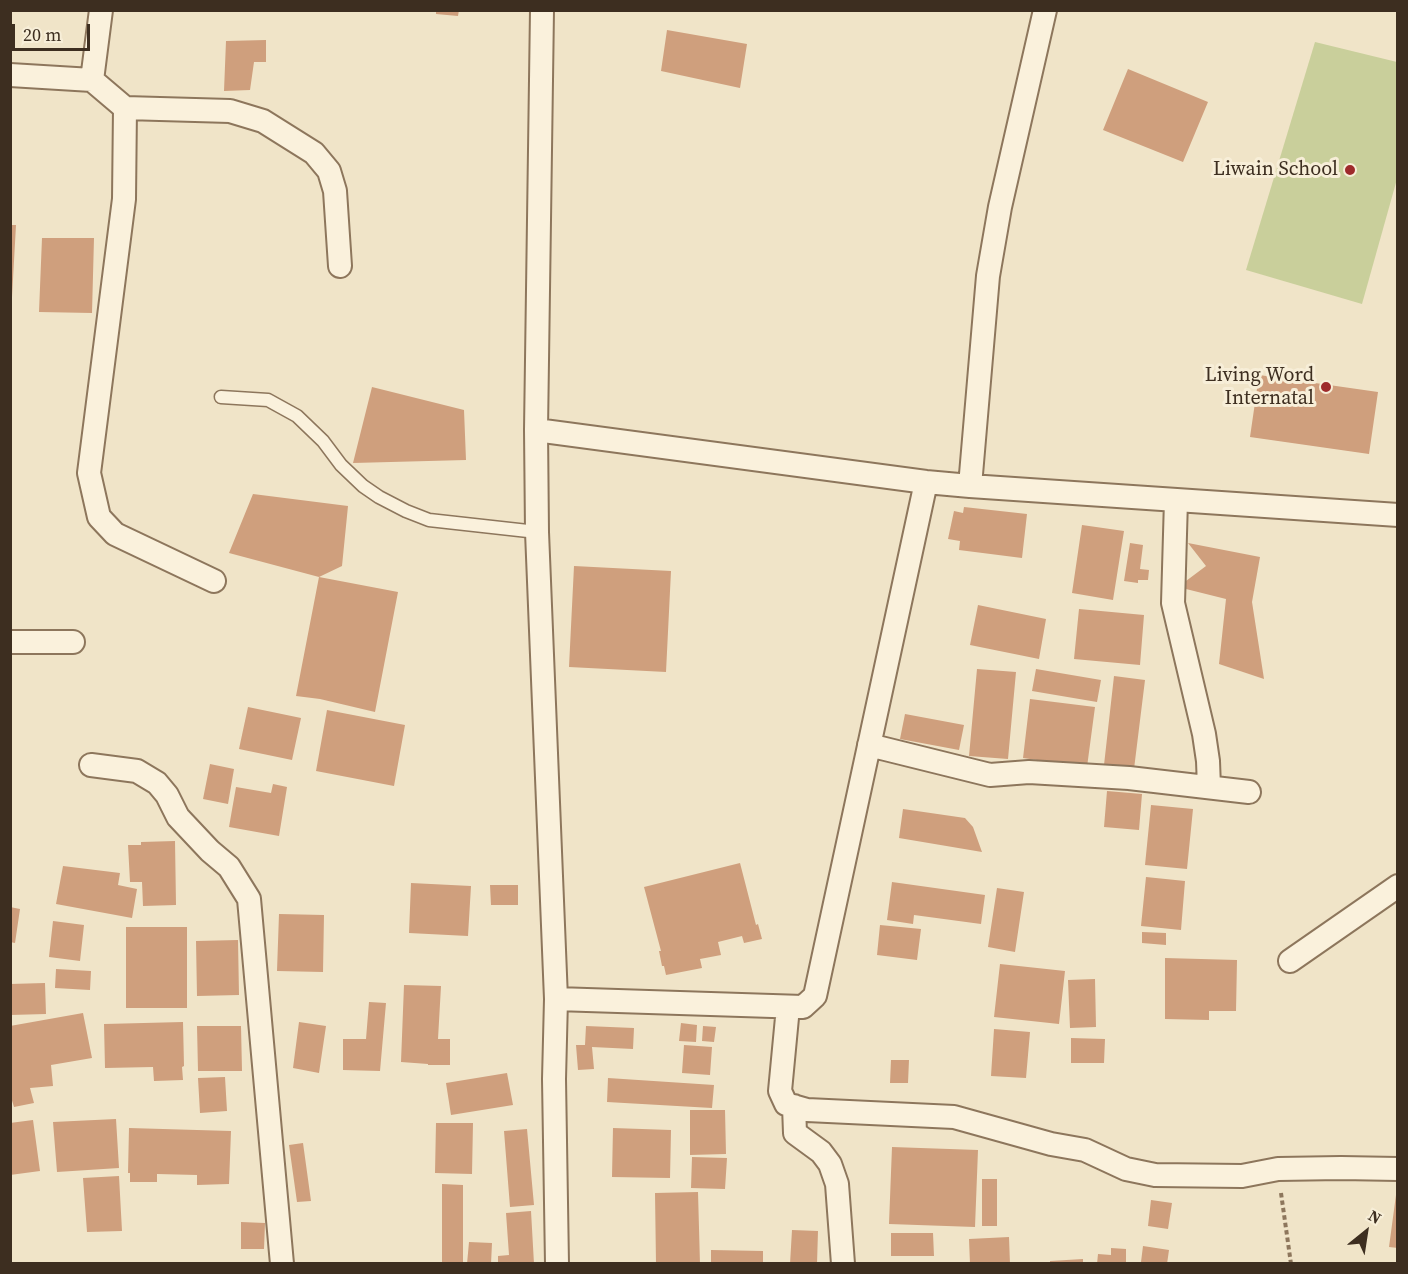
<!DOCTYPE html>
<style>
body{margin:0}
#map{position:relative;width:1408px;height:1274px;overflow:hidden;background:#f0e4c8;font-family:"Source Serif 4",serif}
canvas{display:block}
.frame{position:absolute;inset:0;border:12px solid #3d2e20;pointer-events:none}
.north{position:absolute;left:1336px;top:1202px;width:60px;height:60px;-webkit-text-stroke:4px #f7eed8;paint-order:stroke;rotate:30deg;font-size:16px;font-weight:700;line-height:24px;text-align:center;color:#3d2e20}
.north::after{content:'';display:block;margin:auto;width:21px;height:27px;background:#3d2e20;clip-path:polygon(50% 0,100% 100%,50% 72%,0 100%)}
.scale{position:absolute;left:12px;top:24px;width:78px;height:27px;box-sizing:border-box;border:3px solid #3d2e20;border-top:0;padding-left:8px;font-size:18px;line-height:21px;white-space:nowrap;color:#3d2e20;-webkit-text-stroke:4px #f7eed8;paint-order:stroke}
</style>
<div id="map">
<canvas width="1408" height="1274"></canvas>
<div class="frame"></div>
<div class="north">N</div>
<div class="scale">20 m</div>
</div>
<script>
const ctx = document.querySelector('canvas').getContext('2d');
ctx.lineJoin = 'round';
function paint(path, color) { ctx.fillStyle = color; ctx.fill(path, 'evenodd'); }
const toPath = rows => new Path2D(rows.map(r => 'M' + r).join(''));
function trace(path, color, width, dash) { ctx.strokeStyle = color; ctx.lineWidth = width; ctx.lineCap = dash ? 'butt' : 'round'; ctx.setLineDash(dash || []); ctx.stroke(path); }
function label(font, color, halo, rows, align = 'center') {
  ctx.font = font + ' "Source Serif 4",serif'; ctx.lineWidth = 6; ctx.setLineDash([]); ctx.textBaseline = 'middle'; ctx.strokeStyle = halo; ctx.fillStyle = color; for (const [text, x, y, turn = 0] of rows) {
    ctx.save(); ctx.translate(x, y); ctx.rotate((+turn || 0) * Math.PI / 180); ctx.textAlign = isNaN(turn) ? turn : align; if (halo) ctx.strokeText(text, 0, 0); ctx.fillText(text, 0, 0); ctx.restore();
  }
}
paint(toPath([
 [1315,42,1397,62,1397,179,1362,304,1246,270]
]), '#c9cf9b');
paint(toPath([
 [436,10,459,10,458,16,436,14],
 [667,30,747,44,740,88,661,71],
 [266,40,266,62,254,62,250,90,224,91,226,41],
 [1128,69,1208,102,1183,162,1103,130],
 [10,225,16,225,12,297,10,297],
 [42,238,94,238,92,313,39,312],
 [1259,375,1378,392,1369,454,1250,437],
 [372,387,464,410,466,460,353,463],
 [253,494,348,506,342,566,319,577,398,592,375,712,320,699,296,696,319,577,229,553],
 [964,507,1027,514,1022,558,959,550,960,541,948,539,954,511,963,513],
 [1082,525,1124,531,1113,600,1072,593],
 [1130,543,1143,545,1140,569,1149,570,1148,580,1138,580,1138,583,1124,581],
 [1188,543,1260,557,1252,602,1264,679,1219,664,1226,599,1178,587,1206,566],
 [574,566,671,571,666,672,569,667],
 [978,605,1046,619,1039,659,970,645],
 [1079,609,1144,615,1140,665,1074,659],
 [977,669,1016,672,1008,759,969,756],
 [1036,669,1101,680,1097,702,1032,691],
 [1114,676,1145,680,1134,769,1104,765],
 [1030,699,1095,707,1087,767,1023,758],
 [248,707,301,718,292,760,239,749],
 [327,710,405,725,394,786,316,771],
 [905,714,964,725,959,750,900,739],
 [210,764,234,769,228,804,203,799],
 [273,784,287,787,279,836,229,827,236,787,271,793],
 [1107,791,1142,794,1139,830,1104,827],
 [1151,805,1193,809,1187,869,1145,865],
 [903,809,965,818,973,827,982,852,899,838],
 [175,841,176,905,143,906,142,882,130,882,128,845,141,845,141,842],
 [740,863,756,925,758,924,762,939,744,943,742,936,718,942,721,955,700,959,702,968,666,975,664,966,662,966,659,951,661,951,644,887],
 [63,866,120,873,118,885,137,889,132,918,56,904],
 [1146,877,1185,881,1181,930,1141,926],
 [892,882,985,895,981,924,914,915,913,924,887,920],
 [411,883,471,886,468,936,409,933],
 [490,885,518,885,518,905,491,905],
 [997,888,1024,892,1015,952,988,947],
 [10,907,20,909,15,943,10,942],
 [279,914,324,915,323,972,277,971],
 [53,921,84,925,80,961,49,957],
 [880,925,921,929,917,960,877,955],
 [126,927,187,927,187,1008,126,1008],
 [1142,932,1166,933,1166,945,1142,943],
 [238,940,239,995,197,996,196,941],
 [1165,958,1237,960,1236,1011,1209,1011,1209,1020,1165,1019],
 [1000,964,1065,971,1059,1024,994,1017],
 [56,969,91,971,90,990,55,988],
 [1095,979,1096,1027,1070,1028,1068,980],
 [45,983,46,1014,10,1015,10,984],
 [404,985,441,986,438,1039,450,1039,450,1065,428,1065,428,1064,401,1062],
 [369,1002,386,1003,380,1071,343,1070,343,1039,366,1039],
 [83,1013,92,1058,51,1065,53,1086,30,1088,34,1103,14,1107,10,1094,10,1026],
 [183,1022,184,1066,182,1067,183,1080,154,1081,153,1067,105,1068,104,1024],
 [299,1022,326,1026,319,1073,293,1068],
 [681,1023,697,1025,696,1042,679,1041],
 [197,1026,241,1026,242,1071,198,1071],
 [586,1026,634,1028,633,1049,592,1047,594,1069,578,1070,576,1045,585,1045],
 [703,1026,716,1027,714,1042,702,1041],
 [994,1029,1030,1032,1026,1078,991,1076],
 [1071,1038,1105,1039,1104,1063,1071,1063],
 [684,1045,712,1047,710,1075,682,1073],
 [891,1060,909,1060,908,1083,890,1083],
 [507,1073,513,1105,451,1115,446,1083],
 [225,1077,227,1111,200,1113,198,1078],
 [608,1078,714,1085,712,1108,607,1102],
 [690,1110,725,1110,726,1154,690,1155],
 [116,1119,119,1168,57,1172,53,1122],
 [33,1120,40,1171,10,1175,10,1123],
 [436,1123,473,1123,472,1174,435,1173],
 [129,1128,231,1131,229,1184,197,1185,197,1175,157,1174,157,1182,130,1182,130,1173,128,1173],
 [613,1128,671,1130,670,1178,612,1177],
 [527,1129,534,1205,510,1207,504,1131],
 [303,1143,311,1201,297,1202,289,1145],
 [892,1147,978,1150,975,1227,889,1224],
 [692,1157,727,1158,725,1189,691,1188],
 [119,1176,122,1231,87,1232,83,1178],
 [982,1179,997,1179,997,1226,982,1226],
 [442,1184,463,1185,463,1264,442,1264],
 [698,1192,700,1264,656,1264,655,1193],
 [1396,1195,1398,1195,1398,1248,1389,1247],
 [1151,1200,1172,1203,1168,1229,1148,1226],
 [531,1211,534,1264,498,1264,498,1256,509,1255,506,1213],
 [241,1222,265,1223,264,1249,241,1249],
 [792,1230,818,1231,817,1264,790,1264],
 [891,1233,933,1233,934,1256,891,1256],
 [1009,1237,1010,1264,970,1264,969,1239],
 [469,1242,492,1243,491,1264,467,1264],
 [1143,1246,1169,1250,1167,1264,1141,1262],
 [1111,1248,1126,1249,1126,1264,1097,1264,1098,1254,1111,1255],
 [711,1250,763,1251,763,1264,711,1264],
 [1083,1259,1083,1264,1050,1264,1050,1261]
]), '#cf9f7d');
const service = toPath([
 [221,397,268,400,297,416,323,441,341,465,363,486,379,497,406,511,429,520,537,532]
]);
const minor = toPath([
 [101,10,92,80,125,108,124,199,89,473,99,517,115,534,214,581],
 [542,10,536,430,537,532,556,999,554,1079,557,1264],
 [10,75,92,80],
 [125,108,230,111,263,121,314,153,329,171,335,191,340,266],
 [536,430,926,482,970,486,1398,515],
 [970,486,988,276,1000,207,1045,10],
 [1176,500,1173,603,1204,734,1208,761,1209,787],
 [10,642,73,642],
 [869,745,990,775,1029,772,1129,778,1249,792],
 [91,765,137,771,157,783,167,795,178,817,210,851,229,867,249,899,282,1264],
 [1290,961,1398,886],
 [556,999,803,1007,815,996,926,482],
 [788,1007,780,1091,786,1104,807,1110,954,1117,1051,1144,1085,1150,1126,1169,1155,1175,1242,1176,1278,1169,1341,1168,1398,1169],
 [794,1106,795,1133,821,1152,830,1164,837,1184,843,1264]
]);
trace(service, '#8d765c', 15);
trace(minor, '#8d765c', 26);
trace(toPath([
 [1281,1193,1291,1264]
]), '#8d765c', 4, [4.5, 3]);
trace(service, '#faf1dc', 12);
trace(minor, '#faf1dc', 22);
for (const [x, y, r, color] of [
 [1350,170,6,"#9e2a2b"],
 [1326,387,6,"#9e2a2b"]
]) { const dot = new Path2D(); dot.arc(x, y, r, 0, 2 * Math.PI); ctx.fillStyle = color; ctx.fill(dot); trace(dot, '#f7eed8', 2); }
label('20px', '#3d2e20', '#f7eed8', [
 ["Liwain School",1338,170],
 ["Living Word",1314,376],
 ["Internatal",1314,399]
], 'right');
</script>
